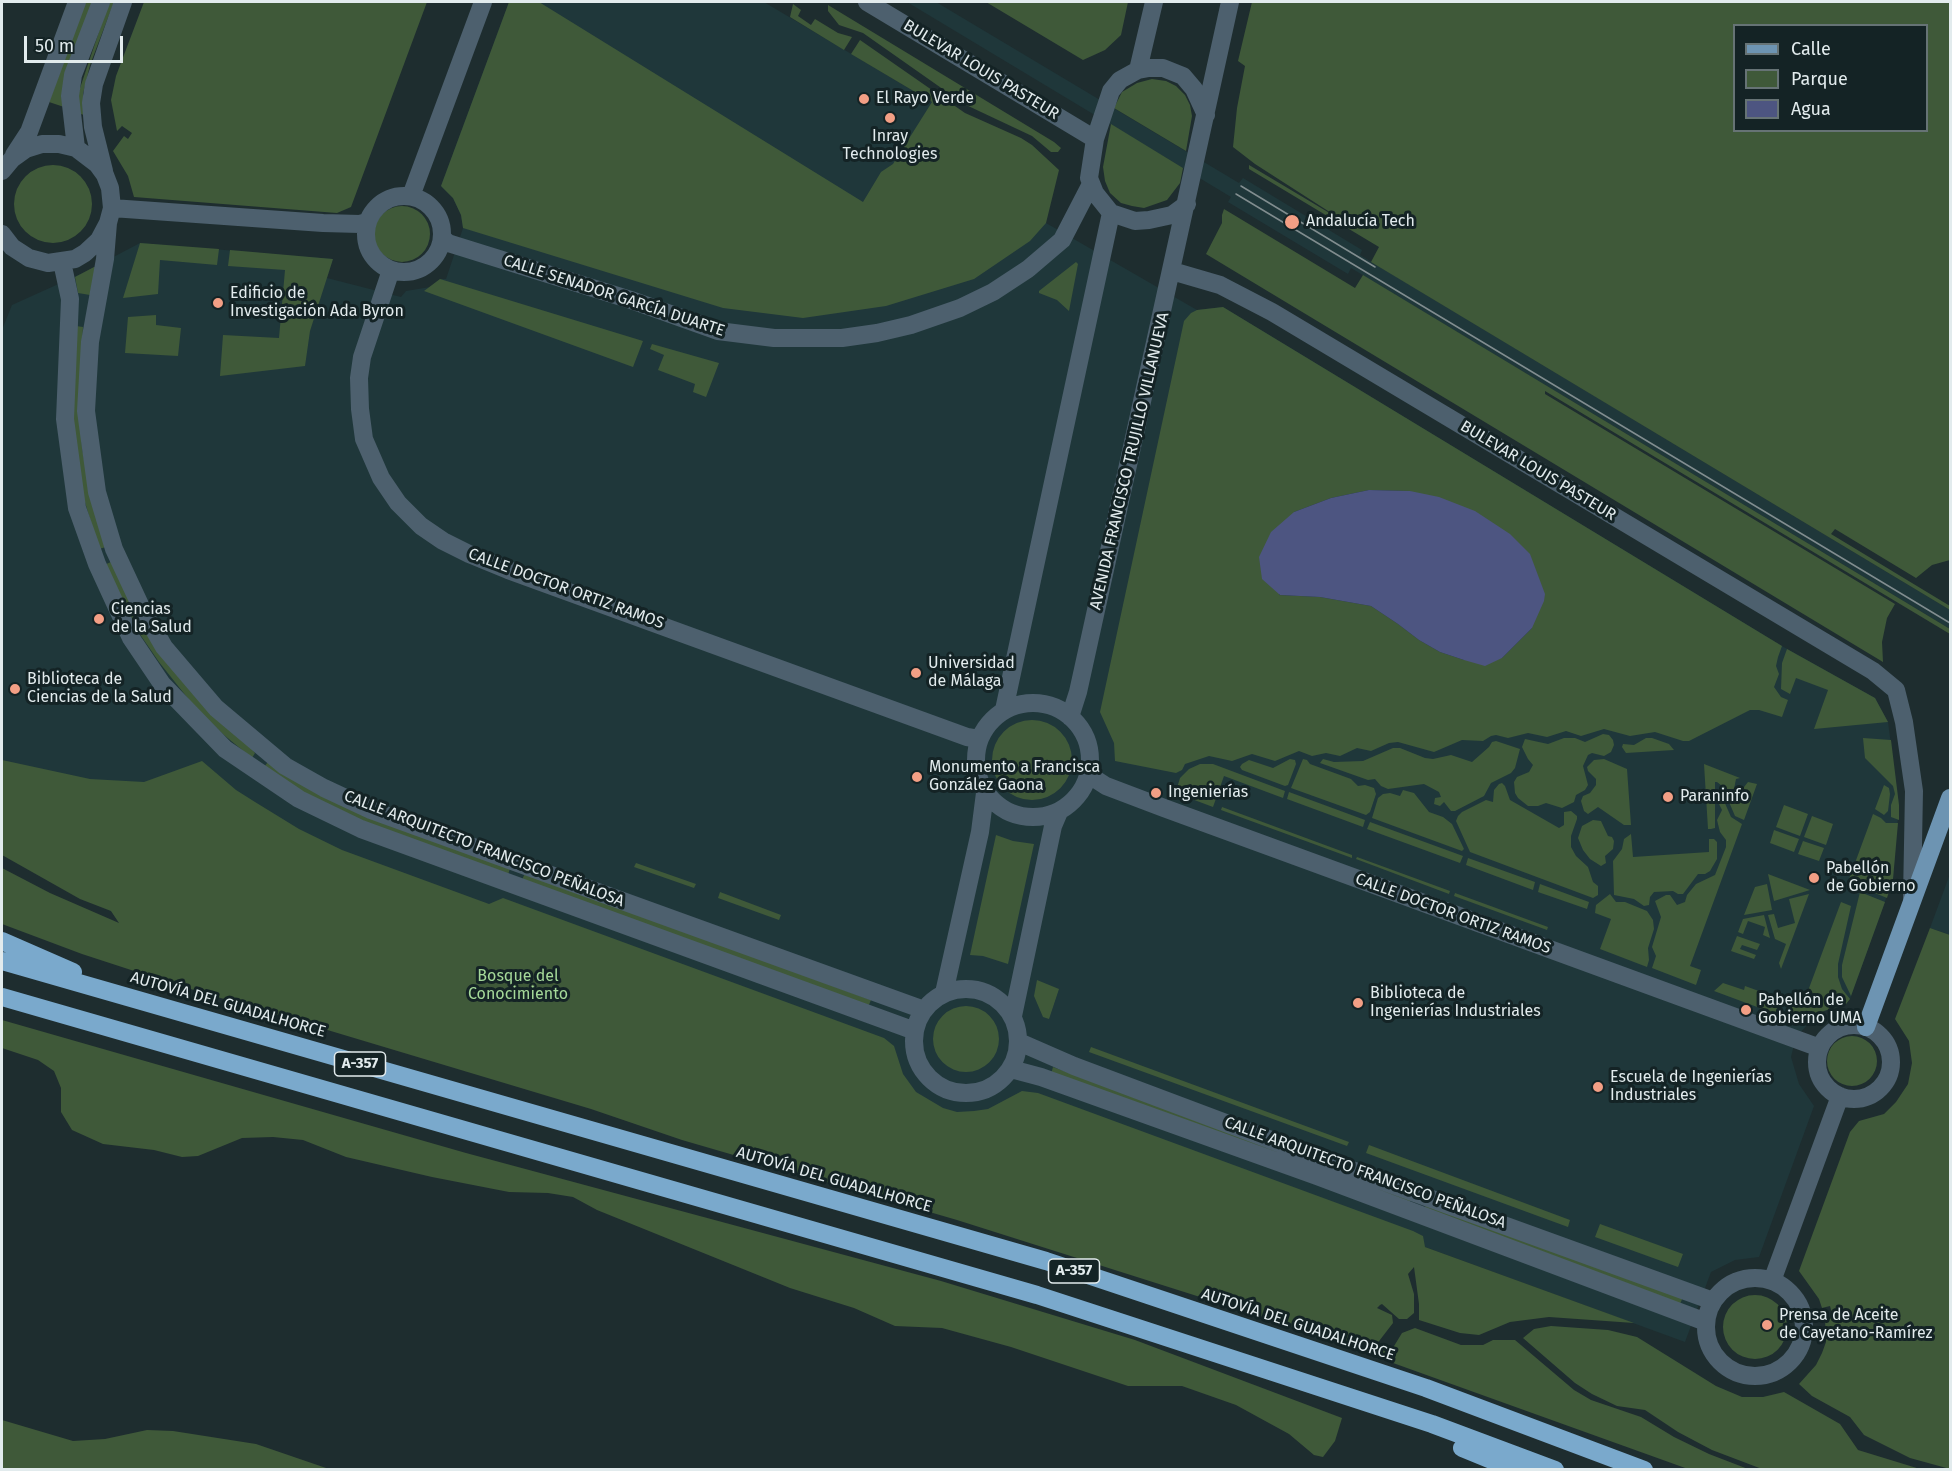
<!DOCTYPE html>
<meta charset="utf-8">
<style>
body{margin:0}
#map{position:relative;width:1952px;height:1471px;overflow:hidden;background:#1e2d2f;font-family:"Fira Sans",sans-serif}
canvas{display:block}
.frame{position:absolute;inset:0;border:3px solid #e2ebed;pointer-events:none}
.legend{position:absolute;left:1733px;top:24px;width:195px;height:108px;box-sizing:border-box;background:#142325;border:2px solid #667375;margin:0;padding:8px 10px;list-style:none;font-size:18px;color:#e2ebed}
.legend li{display:flex;align-items:center;gap:12px;height:30px}
.legend b{width:30px;border:2px solid #667375}
.scale{position:absolute;left:24px;top:36px;width:99px;height:27px;box-sizing:border-box;border:3px solid #e2ebed;border-top:0;padding-left:8px;font-size:18px;line-height:21px;white-space:nowrap;color:#e2ebed;-webkit-text-stroke:4px #142325;paint-order:stroke}
</style>
<div id="map">
<canvas width="1952" height="1471"></canvas>
<div class="frame"></div>
<ul class="legend">
<li><b style="height:8px;background:#6d94b2"></b>Calle</li>
<li><b style="height:16px;background:#3f5939"></b>Parque</li>
<li><b style="height:16px;background:#4d5581"></b>Agua</li>
</ul>
<div class="scale">50 m</div>
</div>
<script>
const ctx = document.querySelector('canvas').getContext('2d');
ctx.lineJoin = 'round';
function paint(path, color) { ctx.fillStyle = color; ctx.fill(path, 'evenodd'); }
const toPath = rows => new Path2D(rows.map(r => 'M' + r).join(''));
function trace(path, color, width, dash) { ctx.strokeStyle = color; ctx.lineWidth = width; ctx.lineCap = dash ? 'butt' : 'round'; ctx.setLineDash(dash || []); ctx.stroke(path); }
function label(font, color, halo, rows, align = 'center') {
  ctx.font = font + ' "Fira Sans",sans-serif'; ctx.lineWidth = 6; ctx.setLineDash([]); ctx.textBaseline = 'middle'; ctx.strokeStyle = halo; ctx.fillStyle = color; for (const [text, x, y, turn = 0] of rows) {
    ctx.save(); ctx.translate(x, y); ctx.rotate((+turn || 0) * Math.PI / 180); ctx.textAlign = isNaN(turn) ? turn : align; if (halo) ctx.strokeText(text, 0, 0); ctx.fillText(text, 0, 0); ctx.restore();
  }
}
paint(toPath([
 [509,2,764,2,932,102,1046,223,1197,310,1223,307,1782,646,1875,698,1888,722,1899,805,1893,879,1850,999,1846,1004,1824,1011,1813,1019,1796,1037,1791,1057,1799,1084,1814,1106,1759,1257,1735,1260,1711,1272,1685,1342,1425,1247,1395,1292,120,924,111,911,2,851,2,330,12,305,85,272,140,243,333,259,327,278,401,297,406,291,430,287,440,279,446,279,463,228,461,215,453,198,441,186],
 [907,2,936,2,1239,183,1243,178,1362,250,1360,255,1950,610,1950,629,1351,268,1348,274,1228,202,1231,197],
 [1950,874,1950,935,1930,928]
]), '#1f373a');
paint(toPath([
 [85,2,93,2,64,107,49,102],
 [109,2,114,2,90,65,83,94,84,115,78,113,79,91],
 [144,2,427,2,351,207,337,213,134,197,128,176,113,151,124,136,128,139,132,133,122,126,117,131,111,100,116,76],
 [509,2,539,2,863,202,881,172,893,164,932,102,851,54,860,40,965,113,1021,138,1032,145,1059,170,1046,223,1030,241,974,279,886,306,803,318,723,308,463,228,461,215,453,198,441,186],
 [986,2,1128,2,1121,35,1105,50,1083,60],
 [1252,2,1950,2,1950,560,1932,565,1916,578,1835,529,1831,534,1950,606,1950,610,1371,262,1379,247,1249,169,1249,165,1353,227,1255,164,1233,147,1237,108,1245,66,1238,61],
 [1734,26,1926,26,1926,130,1734,130],
 [793,4,801,10,798,16,811,25,815,19,838,33,852,37,844,50,790,17],
 [828,5,1054,142,1061,148,1058,152,1051,152,1032,136,964,104,863,33,839,25,828,11],
 [1152,79,1166,81,1176,86,1185,95,1190,105,1192,116,1186,151,1114,108,1122,92,1137,83],
 [1111,124,1183,168,1180,183,1167,200,1144,208,1132,206,1121,203,1110,193,1105,181,1103,167],
 '14 204a39 39 0 1 1 78 0a39 39 0 1 1-78 0Z',
 '374 234a28 28 0 1 1 56 0a28 28 0 1 1-56 0Z',
 [1224,209,1355,288,1363,275,1950,629,1950,634,1545,391,1545,394,1895,604,1887,618,1882,642,1883,662,1206,254,1222,223,1222,215],
 [140,243,219,249,217,265,160,260,158,294,123,298],
 [230,250,333,259,310,331,305,366,220,376,223,335,279,338,285,270,228,266],
 [1076,262,1078,264,1069,311,1057,300,1039,293,1039,291],
 [94,267,96,267,90,295,78,293,75,277],
 [440,279,643,341,633,367,424,291],
 [1223,307,1782,646,1778,657,1776,666,1779,674,1774,687,1781,697,1788,700,1782,717,1759,710,1750,710,1689,741,1683,741,1655,732,1630,736,1604,729,1581,736,1566,731,1547,737,1528,733,1508,738,1496,735,1491,736,1483,741,1462,740,1434,752,1398,742,1389,743,1371,751,1357,748,1340,756,1326,753,1312,756,1299,751,1275,761,1252,754,1232,761,1209,756,1185,764,1182,770,1176,773,1115,761,1114,743,1100,712,1184,321,1191,313,1197,310],
 [1369,490,1410,491,1532,628,1502,658,1464,660,1440,652,1419,640,1398,624,1371,606,1320,597,1279,595,1294,512,1331,498],
 [156,315,156,325,181,328,178,356,125,353,128,317],
 [76,326,83,327,79,395,82,448,91,497,106,547,99,549,84,499,75,449,72,393],
 [652,344,719,363,706,397,693,392,695,384,658,370,664,355,650,349],
 [111,562,127,596,255,753,252,758,224,735,194,706,159,662,137,630,104,565],
 [1787,649,1875,698,1888,722,1814,729,1828,690,1796,678,1790,694,1781,689,1782,663],
 '992 760a40 40 0 1 1 80 0a40 40 0 1 1-80 0Z',
 [1603,734,1609,735,1613,740,1614,745,1611,752,1604,756,1592,753,1588,755,1583,766,1588,785,1585,790,1576,795,1574,802,1562,808,1546,803,1538,806,1528,806,1518,798,1515,793,1514,782,1517,777,1529,772,1533,765,1528,759,1522,747,1525,739,1548,744,1564,738,1575,738,1585,742],
 [1646,738,1652,738,1669,744,1674,750,1626,753,1622,747,1623,744,1634,745],
 [1863,738,1891,740,1899,805,1899,820,1891,817,1891,805,1895,794,1893,786,1865,758],
 [1496,741,1520,749,1515,768,1511,773,1491,783,1484,796,1455,811,1451,811,1444,802,1440,806,1434,804,1435,798,1441,797,1439,792,1424,784,1388,789,1381,786,1375,779,1368,780,1320,763,1323,759,1334,762,1363,761,1393,748,1400,748,1425,758,1433,759,1451,755,1472,762,1489,747,1492,742],
 [1290,759,1295,760,1296,764,1288,785,1285,786,1242,770,1240,767,1242,764,1249,760,1273,768],
 [1303,759,1307,760,1310,764,1351,779,1358,786,1365,785,1374,788,1376,794,1370,812,1366,815,1291,788],
 [1604,759,1627,769,1631,825,1624,825,1598,807,1588,814,1584,811,1581,801,1583,796,1590,793,1596,785,1596,779,1588,771,1587,767,1594,760],
 [2,760,90,779,144,782,202,761,236,790,255,802,299,829,342,850,489,904,503,898,884,1038,894,1046,903,1074,916,1092,943,1108,957,1112,974,1111,988,1109,1022,1091,1038,1093,1413,1231,1423,1236,1425,1247,1634,1323,1549,1317,1510,1322,1479,1335,1460,1333,1419,1320,1419,1304,1414,1267,1408,1274,1414,1294,1414,1313,1407,1319,1399,1319,1382,1304,1380,1305,1377,1308,1392,1315,1393,1323,1376,1345,1391,1351,1402,1333,1415,1328,1461,1345,1483,1345,1493,1340,1515,1340,1574,1390,1591,1400,1641,1417,1674,1437,1709,1454,1748,1469,1688,1469,1279,1322,957,1220,682,1140,591,1109,174,984,82,954,2,924,2,868,50,893,119,923,111,911,80,899,2,855],
 [268,762,510,868,508,875,363,822,315,800,264,767],
 [1200,764,1213,764,1285,791,1283,798,1224,776,1213,807,1181,795,1177,788,1180,778,1189,769],
 [1704,764,1740,778,1736,779,1734,789,1726,789,1717,782,1715,782,1715,828,1711,829,1708,829],
 [1748,782,1757,784,1744,820,1735,816,1726,795,1728,793,1737,796],
 [1502,783,1505,786,1510,800,1559,828,1564,825,1564,812,1571,811,1577,816,1577,819,1571,836,1571,847,1576,856,1588,867,1593,882,1598,886,1598,895,1593,898,1470,852,1456,821,1458,816,1462,812,1486,800,1493,802,1494,790,1499,784],
 [1884,785,1889,788,1890,794,1888,811,1884,815,1875,809],
 [1403,790,1414,793,1429,812,1443,817,1452,824,1464,849,1462,851,1372,818,1378,798,1383,794,1390,793,1400,796],
 [1289,792,1365,820,1363,827,1287,799],
 [1721,799,1724,801,1731,817,1742,824,1690,966,1701,970,1696,985,1652,968,1656,956,1652,947,1661,917,1655,901,1666,895,1670,895,1677,905,1685,902,1687,895,1696,884,1715,875,1726,847,1726,840,1720,832,1717,820,1722,810,1718,802],
 [1784,805,1808,814,1800,836,1776,827],
 [1222,807,1352,855,1352,858,1221,810],
 [1873,814,1881,818,1886,823,1898,823,1893,879,1887,898,1848,882],
 [1812,816,1833,824,1826,845,1804,837],
 [1593,820,1601,821,1608,836,1612,837,1614,841,1613,849,1605,856,1606,863,1601,866,1590,859,1583,850,1578,838,1582,826],
 [1370,822,1463,856,1460,863,1367,829],
 [1774,830,1799,839,1794,852,1770,843],
 [1631,834,1633,857,1709,852,1709,839,1714,839,1717,842,1717,859,1710,871,1705,874,1698,874,1683,894,1678,894,1673,891,1654,892,1650,897,1649,905,1644,906,1634,899,1614,895,1613,861,1622,849,1624,839],
 [996,835,1013,841,1034,844,1008,964,983,956,970,955],
 [1803,841,1824,848,1819,861,1798,854],
 [1357,857,1450,891,1449,894,1356,859],
 [1468,858,1535,882,1533,890,1466,865],
 [636,863,696,884,694,888,634,867],
 [525,873,871,1000,868,1007,522,880],
 [1768,874,1810,890,1774,901],
 [1540,884,1589,902,1587,909,1538,892],
 [1767,884,1772,910,1744,915,1755,887],
 [720,892,781,915,779,920,718,898],
 [1860,892,1885,902,1851,996,1842,977,1842,965],
 [1455,893,1548,927,1547,930,1454,896],
 [1610,894,1616,902,1625,902,1647,911,1653,920,1654,929,1648,948,1649,960,1647,967,1600,949,1611,919,1595,913,1596,905],
 [1809,894,1781,969,1779,963,1786,944,1775,939,1768,915,1774,914,1778,928,1795,923,1789,899],
 [1841,902,1851,906,1838,964,1838,977,1842,989,1850,999,1846,1004,1824,1011,1808,1023,1788,1018,1793,1004,1802,1007],
 [1764,915,1770,938,1763,935,1765,927,1748,921,1743,934,1738,932,1743,919],
 [1930,928,1950,935,1950,1469,1910,1458,1864,1435,1850,1417,1812,1396,1799,1384,1816,1365,1822,1353,1826,1342,1825,1319,1833,1318,1830,1306,1822,1308,1819,1299,1799,1271,1850,1132,1859,1121,1884,1114,1896,1102,1908,1084,1912,1063,1909,1041,1895,1019],
 [1737,936,1760,944,1757,950,1742,945,1740,949,1756,955,1754,959,1731,951],
 [1037,980,1059,989,1049,1019,1043,1017,1034,996],
 [1723,983,1744,990,1745,986,1781,999,1776,1014,1714,991],
 '933 1039a33 33 0 1 1 66 0a33 33 0 1 1-66 0Z',
 [2,1020,466,1153,941,1281,1135,1340,1342,1418,1335,1441,1323,1457,1314,1455,1289,1434,1236,1405,1182,1386,1128,1386,1011,1347,942,1328,895,1326,854,1308,790,1288,597,1210,573,1197,548,1193,509,1192,432,1177,346,1157,303,1140,273,1137,242,1138,198,1156,182,1157,154,1150,103,1144,72,1130,61,1112,61,1088,54,1071,38,1060,2,1048],
 '1827 1061a25 25 0 1 1 50 0a25 25 0 1 1-50 0Z',
 [1091,1047,1349,1142,1347,1146,1089,1052],
 [1053,1067,1411,1198,1409,1205,1051,1074],
 [1369,1145,1570,1220,1568,1227,1366,1153],
 [1426,1204,1683,1297,1680,1304,1424,1210],
 [1600,1224,1683,1254,1678,1267,1595,1237],
 '1723 1327a32 32 0 1 1 64 0a32 32 0 1 1-64 0Z',
 [1551,1326,1608,1330,1637,1337,1716,1386,1742,1397,1763,1397,1784,1392,1840,1424,1858,1450,1920,1469,1762,1469,1712,1450,1678,1432,1645,1410,1617,1406,1592,1394,1575,1383,1523,1338,1534,1329],
 [2,1420,73,1441,105,1439,147,1430,173,1431,256,1444,329,1469,2,1469]
]), '#3f5939');
paint(toPath([
 [1369,490,1410,491,1439,497,1475,511,1510,534,1530,554,1545,594,1544,601,1532,628,1502,658,1485,666,1464,660,1440,652,1419,640,1398,624,1371,606,1320,597,1280,595,1262,579,1259,557,1271,532,1294,512,1331,498]
]), '#4d5581');
trace(toPath([
 [867,2,1095,139],
 [1138,70,1154,2],
 [76,148,70,96,73,75,101,2],
 [14,155,29,132,77,2],
 [2,171,12,159,26,149,42,144,59,144,76,148,97,164,105,175,110,188,112,208,108,223,99,240,85,253,75,259,48,263,29,258,12,247,2,234],
 [104,171,93,127,91,103,94,84,123,2],
 '366 234a38 38 0 1 1 76 0a38 38 0 1 1-76 0Z',
 [411,196,483,2],
 [1187,204,1172,215,1149,220,1135,221,1111,213,1095,193,1089,178,1095,139,1111,91,1120,80,1138,70,1149,68,1163,68,1183,76,1194,89,1206,115],
 [112,208,323,223,360,224,367,222],
 [108,223,105,259,90,342,86,411,97,492,114,549,142,609,164,647,216,708,285,766,324,788,371,810,924,1010],
 [442,238,448,243,631,300,718,331,774,338,842,338,877,333,911,325,960,308,993,292,1028,269,1062,240,1091,184],
 [62,262,70,299,65,419,77,508,97,564,131,638,162,684,225,749,299,799,361,829,915,1031],
 [391,270,362,357,359,378,360,409,364,439,381,478,398,503,421,526,443,541,469,554,508,570,967,737,979,739],
 [1172,271,1220,285,1272,312,1873,671,1896,690,1904,722,1914,791,1912,898],
 '976 760a57 57 0 1 1 114 0a57 57 0 1 1-114 0Z',
 [1004,710,1111,213],
 [1070,717,1078,692,1230,2],
 [1089,775,1106,786,1164,808,1820,1048],
 '914 1041a52 52 0 1 1 104 0a52 52 0 1 1-104 0Z',
 [944,993,980,832,985,793],
 [1013,1016,1053,826,1059,812],
 '1817 1062a37 37 0 1 1 74 0a37 37 0 1 1-74 0Z',
 [1019,1042,1074,1066,1324,1160,1713,1301],
 [1011,1069,1041,1077,1317,1176,1706,1322],
 '1706 1327a49 49 0 1 1 98 0a49 49 0 1 1-98 0Z',
 [1772,1281,1840,1096]
]), '#4d606e', 18);
trace(toPath([
 [1866,1027,1950,798]
]), '#6d94b2', 18);
trace(toPath([
 [2,941,73,972],
 [2,961,1046,1261,1426,1388,1644,1470],
 [2,997,1037,1295,1432,1424,1555,1470],
 [1462,1448,1516,1470]
]), '#7aa9cc', 18);
trace(toPath([
 [1241,186,1375,267],
 [1236,194,1950,623]
]), '#818d8f', 1.5);
for (const [x, y, r, color] of [
 [864,99,6,"#f39f85"],
 [890,118,6,"#f39f85"],
 [1292,222,8,"#f39f85"],
 [218,303,6,"#f39f85"],
 [99,619,6,"#f39f85"],
 [916,673,6,"#f39f85"],
 [15,689,6,"#f39f85"],
 [917,777,6,"#f39f85"],
 [1156,793,6,"#f39f85"],
 [1668,797,6,"#f39f85"],
 [1814,878,6,"#f39f85"],
 [1358,1003,6,"#f39f85"],
 [1746,1010,6,"#f39f85"],
 [1598,1087,6,"#f39f85"],
 [1767,1325,6,"#f39f85"]
]) { const dot = new Path2D(); dot.arc(x, y, r, 0, 2 * Math.PI); ctx.fillStyle = color; ctx.fill(dot); trace(dot, '#142325', 2); }
for (const [x, y, w] of [
 [360,1064,51],
 [1074,1271,51]
]) { const box = new Path2D(); box.roundRect(x - w / 2, y - 12, w, 24, 4.5); ctx.fillStyle = '#142325'; ctx.fill(box); trace(box, '#e2ebed', 1.5); }
label('bold 15px', '#e2ebed', null, [
 ["A-357",360,1064],
 ["A-357",1074,1271]
]);
label('16px', '#e2ebed', '#142325', [
 ["BULEVAR LOUIS PASTEUR",981,70,31],
 ["CALLE SENADOR GARCÍA DUARTE",614,296,18],
 ["AVENIDA FRANCISCO TRUJILLO VILLANUEVA",1130,461,-77],
 ["BULEVAR LOUIS PASTEUR",1538,471,31],
 ["CALLE DOCTOR ORTIZ RAMOS",566,589,20],
 ["CALLE ARQUITECTO FRANCISCO PEÑALOSA",484,849,21],
 ["CALLE DOCTOR ORTIZ RAMOS",1453,914,20],
 ["AUTOVÍA DEL GUADALHORCE",228,1005,16],
 ["CALLE ARQUITECTO FRANCISCO PEÑALOSA",1365,1173,20],
 ["AUTOVÍA DEL GUADALHORCE",834,1180,16],
 ["AUTOVÍA DEL GUADALHORCE",1298,1325,18]
]);
label('16px', '#e2ebed', '#142325', [
 ["El Rayo Verde",876,99],
 ["Inray",890,137,"center"],
 ["Technologies",890,155,"center"],
 ["Andalucía Tech",1306,222],
 ["Edificio de",230,294],
 ["Investigación Ada Byron",230,312],
 ["Ciencias",111,610],
 ["de la Salud",111,628],
 ["Universidad",928,664],
 ["de Málaga",928,682],
 ["Biblioteca de",27,680],
 ["Ciencias de la Salud",27,698],
 ["Monumento a Francisca",929,768],
 ["González Gaona",929,786],
 ["Ingenierías",1168,793],
 ["Paraninfo",1680,797],
 ["Pabellón",1826,869],
 ["de Gobierno",1826,887],
 ["Biblioteca de",1370,994],
 ["Ingenierías Industriales",1370,1012],
 ["Pabellón de",1758,1001],
 ["Gobierno UMA",1758,1019],
 ["Escuela de Ingenierías",1610,1078],
 ["Industriales",1610,1096],
 ["Prensa de Aceite",1779,1316],
 ["de Cayetano-Ramírez",1779,1334]
], 'left');
label('16px', '#a5d999', '#142325', [
 ["Bosque del",518,977],
 ["Conocimiento",518,995]
]);
</script>
